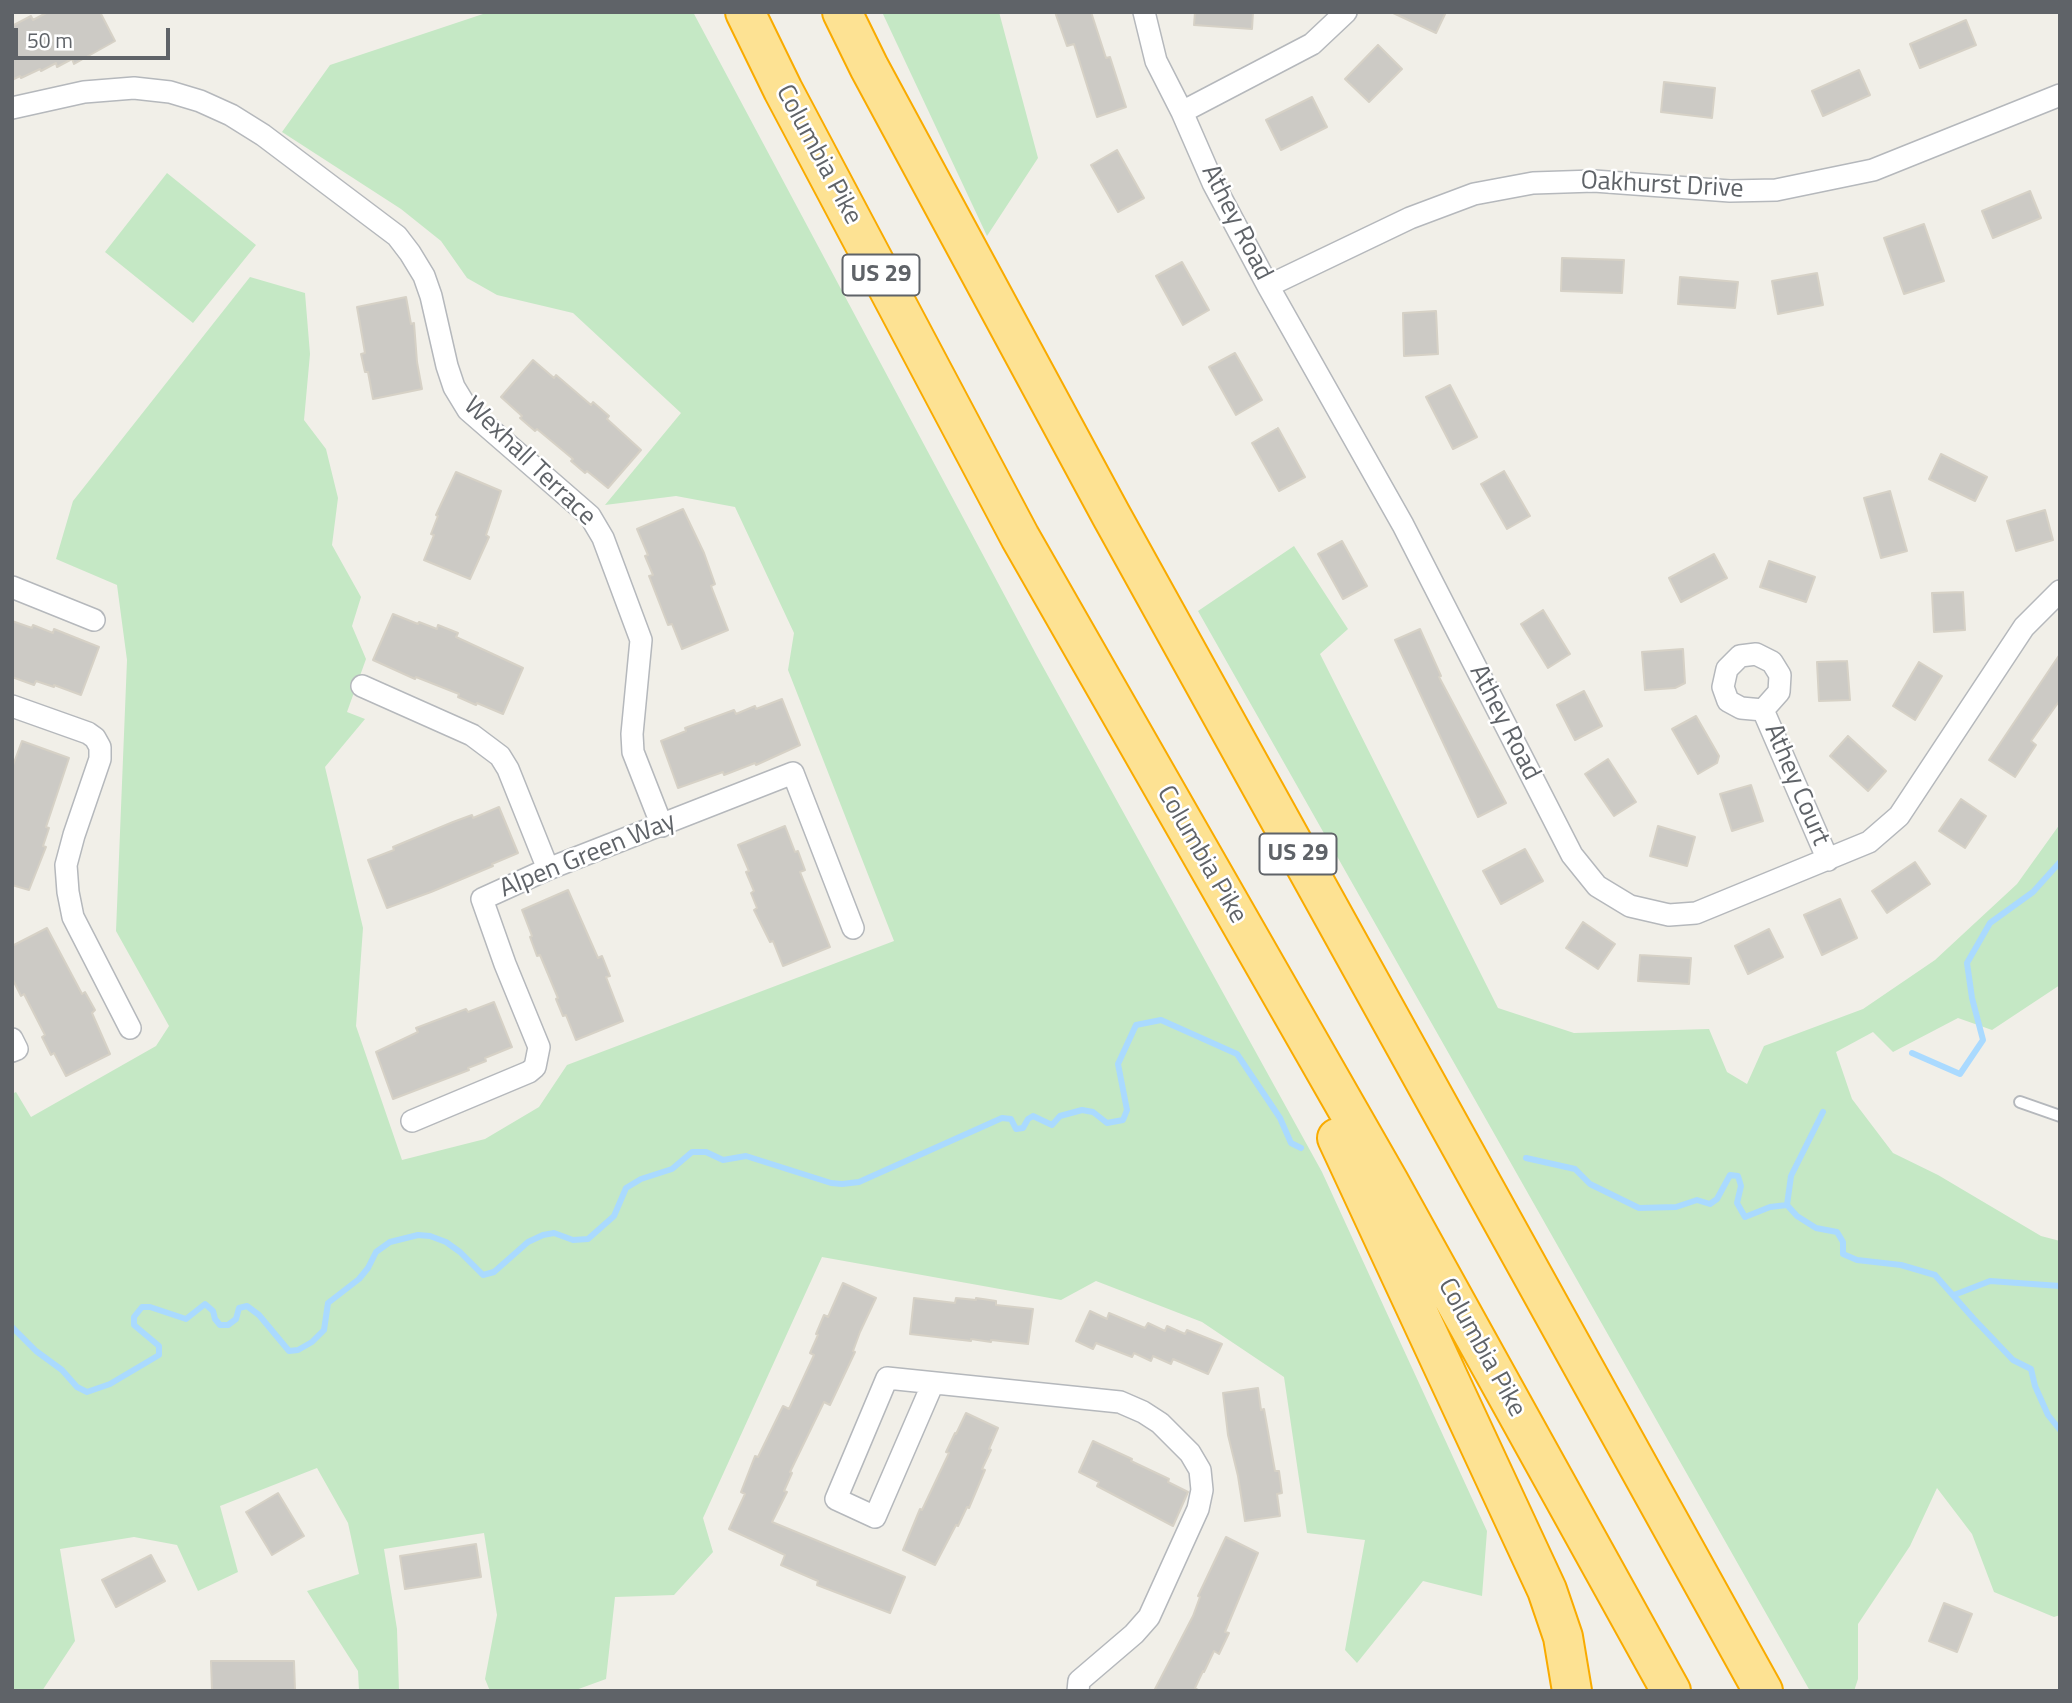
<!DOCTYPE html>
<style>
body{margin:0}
#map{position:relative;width:2072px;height:1703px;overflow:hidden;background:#f1efe8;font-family:"Titillium Web",sans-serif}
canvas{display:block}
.frame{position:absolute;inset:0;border:14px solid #5f6368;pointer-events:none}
.scale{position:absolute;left:14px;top:28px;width:156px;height:32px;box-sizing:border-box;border:4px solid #5f6368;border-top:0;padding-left:9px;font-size:21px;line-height:24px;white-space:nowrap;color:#5f6368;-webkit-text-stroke:5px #fff;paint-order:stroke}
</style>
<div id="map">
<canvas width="2072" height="1703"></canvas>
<div class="frame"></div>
<div class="scale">50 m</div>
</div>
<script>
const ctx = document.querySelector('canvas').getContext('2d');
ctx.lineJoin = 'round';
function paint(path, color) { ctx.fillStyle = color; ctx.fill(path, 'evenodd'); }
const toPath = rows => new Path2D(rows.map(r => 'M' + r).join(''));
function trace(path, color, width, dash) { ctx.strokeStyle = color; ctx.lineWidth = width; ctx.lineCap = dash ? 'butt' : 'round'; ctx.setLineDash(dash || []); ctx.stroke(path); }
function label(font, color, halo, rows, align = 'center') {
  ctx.font = font + ' "Titillium Web",sans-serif'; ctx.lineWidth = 5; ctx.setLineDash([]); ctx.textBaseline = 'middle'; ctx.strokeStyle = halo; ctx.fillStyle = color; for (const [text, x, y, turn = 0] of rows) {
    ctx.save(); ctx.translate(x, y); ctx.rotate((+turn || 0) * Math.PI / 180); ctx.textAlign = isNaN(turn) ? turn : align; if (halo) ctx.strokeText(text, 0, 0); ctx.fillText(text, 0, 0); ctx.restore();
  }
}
paint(toPath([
 [489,12,693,12,1037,656,1322,1172,1487,1531,1482,1596,1423,1581,1357,1663,1345,1650,1365,1540,1307,1533,1284,1377,1202,1322,1096,1281,1061,1300,822,1257,703,1518,713,1552,674,1595,615,1597,606,1679,573,1691,490,1691,485,1679,497,1615,484,1533,384,1549,397,1629,399,1691,359,1691,358,1671,307,1591,359,1574,348,1523,317,1468,220,1506,238,1572,198,1591,177,1545,134,1537,60,1549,75,1641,42,1691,12,1691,12,1094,16,1092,31,1117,156,1046,169,1026,116,931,127,660,117,585,56,559,73,501,250,277,305,293,310,354,304,420,326,449,338,498,332,545,361,597,352,626,366,659,347,712,365,719,325,767,363,928,356,1026,402,1160,485,1139,539,1107,567,1065,894,941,788,670,794,633,735,507,676,496,605,505,681,413,573,313,497,295,467,278,441,241,401,209,282,132,330,65],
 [882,12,999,12,1038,158,987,236],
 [167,173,256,245,193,323,105,252],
 [1294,546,1348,629,1320,654,1498,1008,1574,1033,1709,1029,1727,1072,1747,1084,1764,1046,1863,1009,1935,960,2017,884,2060,824,2060,985,1992,1030,1958,1018,1893,1052,1873,1032,1836,1052,1852,1099,1893,1153,1938,1175,2041,1236,2060,1241,2060,1615,2054,1617,1994,1592,1972,1534,1937,1488,1910,1546,1858,1624,1858,1679,1854,1691,1810,1691,1198,611]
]), '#c5e8c5');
trace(toPath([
 [1912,1053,1960,1074,1983,1040,1972,998,1967,963,1990,923,2033,892,2060,862],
 [1526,1158,1575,1169,1590,1184,1639,1208,1676,1207,1697,1200,1710,1204,1717,1199,1730,1175,1738,1176,1741,1186,1737,1203,1745,1217,1770,1207,1787,1205,1797,1216,1816,1228,1837,1232,1843,1242,1843,1254,1857,1260,1901,1265,1935,1275,1973,1318,2013,1360,2031,1369,2035,1386,2048,1415,2060,1430],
 [1787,1205,1791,1176,1823,1112],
 [1954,1295,1990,1281,2060,1286],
 [12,1327,36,1351,62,1370,77,1387,87,1392,110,1384,159,1355,159,1346,134,1325,134,1317,142,1307,150,1307,186,1319,205,1304,213,1311,215,1319,220,1325,228,1325,236,1319,239,1308,247,1306,259,1315,289,1351,298,1350,312,1342,324,1330,328,1303,359,1279,368,1268,376,1252,390,1242,418,1235,430,1236,446,1242,460,1252,483,1275,494,1272,528,1242,543,1235,554,1233,573,1240,588,1239,614,1216,626,1188,641,1179,672,1169,692,1152,706,1152,723,1160,746,1156,831,1183,842,1184,859,1182,1002,1118,1011,1119,1016,1129,1023,1128,1028,1119,1033,1116,1052,1125,1060,1116,1082,1110,1093,1112,1107,1123,1123,1120,1127,1110,1118,1064,1136,1025,1161,1020,1237,1054,1280,1118,1291,1143,1301,1148]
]), '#aadaff', 6);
const building = toPath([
 [48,12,100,12,115,41,74,64,72,59,57,67,56,63,41,71,40,69,21,78,20,76,12,80,12,26,31,16,33,20,48,12],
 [1055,12,1091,12,1106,58,1110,57,1126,107,1097,117,1074,44,1067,46,1055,12],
 [1195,12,1253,12,1252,29,1194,25,1195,12],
 [1391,12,1446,12,1436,33,1391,12],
 [1966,20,1976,45,1920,68,1910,44,1966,20],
 [1378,45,1402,69,1369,102,1345,79,1378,45],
 [1859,70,1870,95,1823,116,1812,91,1859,70],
 [1664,82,1715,88,1712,118,1661,112,1664,82],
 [1312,97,1327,127,1281,150,1266,120,1312,97],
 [1117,150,1144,198,1118,212,1091,165,1117,150],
 [2030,191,2041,218,1993,238,1982,211,2030,191],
 [1924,224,1944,281,1904,294,1884,238,1924,224],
 [1562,258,1624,260,1622,293,1561,291,1562,258],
 [1182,262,1209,310,1183,325,1156,276,1182,262],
 [1817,273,1823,305,1778,314,1772,281,1817,273],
 [1680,277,1738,282,1735,308,1678,304,1680,277],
 [406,297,411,324,414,323,417,362,422,389,373,399,368,372,365,372,361,354,365,353,357,307,406,297],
 [1436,311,1438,354,1404,356,1403,313,1436,311],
 [1235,353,1262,400,1236,415,1209,367,1235,353],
 [533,360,554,378,556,375,591,405,593,402,609,416,607,419,641,450,608,488,587,471,585,473,571,461,573,459,537,429,535,431,520,418,522,416,501,397,533,360],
 [1450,385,1477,437,1453,449,1426,397,1450,385],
 [1278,428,1305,477,1279,491,1252,443,1278,428],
 [1941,454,1987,477,1975,501,1929,479,1941,454],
 [1504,471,1530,516,1507,529,1481,484,1504,471],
 [456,472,501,491,486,535,489,537,470,579,424,560,434,535,431,534,438,516,436,515,456,472],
 [1890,491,1907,551,1881,558,1864,498,1890,491],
 [683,509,704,553,715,584,711,586,728,630,682,649,672,624,668,625,649,576,653,575,645,556,648,555,637,529,683,509],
 [2045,510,2053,540,2016,551,2007,521,2045,510],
 [1342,541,1367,586,1343,599,1318,554,1342,541],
 [1714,554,1727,578,1681,602,1669,578,1714,554],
 [1769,561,1815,577,1806,602,1760,587,1769,561],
 [1963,592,1965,630,1934,632,1932,593,1963,592],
 [1543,610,1570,654,1548,668,1521,624,1543,610],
 [393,614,418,624,419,622,437,629,438,625,458,633,456,637,523,668,503,714,477,703,476,705,458,697,459,694,416,677,415,679,373,660,393,614],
 [12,621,32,628,33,625,53,633,54,629,99,647,81,695,54,685,54,687,36,681,34,685,12,677,12,621],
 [1420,629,1441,676,1439,677,1506,803,1478,817,1395,640,1420,629],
 [1683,649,1685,683,1675,688,1645,690,1642,652,1683,649],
 [2060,654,2060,700,2031,741,2036,745,2015,777,1989,760,2060,654],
 [1847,661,1850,700,1819,701,1817,662,1847,661],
 [1919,662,1942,676,1915,720,1893,706,1919,662],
 [1584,691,1602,726,1575,740,1557,705,1584,691],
 [782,699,800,745,756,765,755,763,724,775,723,772,678,788,661,741,686,731,685,728,734,710,736,714,755,706,756,709,782,699],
 [1696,716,1719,756,1717,763,1698,774,1672,729,1696,716],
 [1848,736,1886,771,1868,791,1830,756,1848,736],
 [22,741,69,758,46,827,49,828,43,846,46,847,29,890,12,885,12,768,22,741],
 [1608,759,1636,802,1614,816,1585,774,1608,759],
 [1751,785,1763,821,1732,831,1720,794,1751,785],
 [1961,799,1986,816,1965,848,1939,831,1961,799],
 [499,807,518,853,492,864,493,866,431,892,387,908,368,860,394,850,393,847,453,822,472,815,473,818,499,807],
 [785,826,795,852,798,851,805,870,800,872,830,947,783,966,773,941,770,942,754,910,757,908,751,893,754,891,746,872,749,871,738,845,785,826],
 [1658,826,1695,837,1687,866,1650,856,1658,826],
 [1525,849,1543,881,1501,904,1483,871,1525,849],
 [1915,862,1930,884,1887,913,1872,891,1915,862],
 [568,890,598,958,602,956,610,976,606,977,623,1021,576,1040,566,1015,563,1016,556,999,558,998,540,955,537,956,530,937,532,936,522,910,568,890],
 [1840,899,1857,938,1822,955,1804,915,1840,899],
 [1583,922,1615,944,1598,969,1566,948,1583,922],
 [47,928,82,994,85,992,95,1010,92,1013,110,1054,66,1076,54,1053,51,1055,42,1037,45,1035,24,994,21,996,12,978,12,946,47,928],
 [1769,929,1783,957,1748,974,1735,946,1769,929],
 [1640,955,1691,958,1689,984,1638,981,1640,955],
 [494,1002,512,1047,485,1058,486,1061,468,1068,469,1070,393,1099,376,1052,418,1032,416,1028,466,1009,468,1012,494,1002],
 [843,1283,876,1298,860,1332,853,1351,855,1352,830,1405,824,1402,790,1472,792,1473,784,1491,787,1492,772,1522,905,1577,890,1613,817,1585,818,1581,781,1565,785,1555,729,1529,745,1494,741,1492,755,1456,758,1457,783,1406,789,1409,814,1355,810,1353,818,1335,816,1334,824,1315,828,1317,843,1283],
 [914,1298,955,1303,956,1298,976,1300,976,1298,996,1301,996,1305,1033,1309,1028,1344,991,1340,991,1342,971,1339,971,1341,910,1334,914,1298],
 [1090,1311,1107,1319,1109,1313,1145,1328,1148,1323,1165,1331,1167,1326,1185,1334,1187,1330,1222,1344,1208,1374,1173,1359,1171,1364,1153,1356,1151,1361,1134,1353,1132,1357,1096,1343,1093,1349,1076,1341,1090,1311],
 [1258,1388,1261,1410,1264,1409,1275,1471,1279,1471,1282,1493,1277,1494,1280,1516,1245,1521,1238,1476,1228,1435,1223,1393,1258,1388],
 [966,1413,998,1428,989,1449,991,1450,982,1469,985,1470,969,1508,967,1507,958,1526,956,1525,935,1565,903,1550,920,1509,922,1510,949,1453,946,1452,955,1433,956,1434,966,1413],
 [1093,1441,1132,1459,1131,1461,1169,1479,1168,1482,1188,1492,1173,1526,1097,1486,1099,1482,1079,1472,1093,1441],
 [278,1493,304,1536,272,1555,246,1512,278,1493],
 [1226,1537,1258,1553,1225,1632,1229,1633,1219,1654,1214,1651,1204,1672,1203,1671,1195,1688,1200,1691,1154,1691,1193,1616,1200,1597,1198,1596,1226,1537],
 [476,1544,481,1577,405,1589,400,1556,476,1544],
 [151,1555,165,1581,116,1607,102,1580,151,1555],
 [1944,1603,1972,1614,1957,1652,1929,1641,1944,1603],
 [211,1661,294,1661,295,1691,212,1691,211,1661]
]);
paint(building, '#cccac5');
trace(building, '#d6d1c6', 2);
const lane = toPath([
 [2020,1102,2060,1116]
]);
const street = toPath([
 [1144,12,1156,61,1182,112,1213,183,1268,286,1403,525,1572,855,1597,886,1630,906,1669,915,1696,913,1869,842,1899,816,2024,627,2060,591],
 [12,108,84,92,134,88,170,92,200,101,231,115,263,135,397,236,410,253,424,276,431,296,447,366,454,387,468,410,590,516,603,538,641,640,632,734,633,752,662,826],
 [1182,112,1312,44,1346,12],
 [1268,286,1410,218,1474,194,1533,183,1594,181,1730,191,1776,190,1873,170,2060,95],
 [12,587,94,620],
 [362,686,472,735,500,756,508,769,548,869],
 [12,706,88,733,95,738,100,747,100,759,74,835,66,865,68,892,73,917,130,1028],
 [1763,710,1741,708,1728,701,1723,687,1727,669,1740,656,1756,654,1772,662,1780,675,1779,692,1763,710,1828,860],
 [12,1039,17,1049,12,1051],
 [412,1121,529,1072,535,1067,539,1047,505,964,482,899,548,869,793,773,853,928],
 [933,1383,875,1517,836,1499,887,1378,1120,1402,1143,1412,1160,1423,1190,1453,1200,1470,1202,1490,1198,1509,1149,1617,1134,1634,1079,1681,1078,1691]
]);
const highway = toPath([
 [745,12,783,90,1020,537,1389,1182,1671,1691],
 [842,12,869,67,1111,515,1763,1691],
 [1337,1138,1547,1590,1563,1637,1572,1691]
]);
trace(lane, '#b5b8bc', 14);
trace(street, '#b5b8bc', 24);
trace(highway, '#f9ab00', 42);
trace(lane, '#fff', 10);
trace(street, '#fff', 21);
trace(highway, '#fde293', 38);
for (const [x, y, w] of [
 [881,275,77],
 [1298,854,77]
]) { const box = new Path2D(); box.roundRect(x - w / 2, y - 20.5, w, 41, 5); ctx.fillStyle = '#fff'; ctx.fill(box); trace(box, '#5f6368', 2); }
label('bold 24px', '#5f6368', null, [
 ["US 29",881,275],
 ["US 29",1298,854]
]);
label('26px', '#5f6368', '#fff', [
 ["Columbia Pike",818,155,62],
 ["Oakhurst Drive",1662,186,3],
 ["Athey Road",1236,223,63],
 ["Wexhall Terrace",529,462,44],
 ["Athey Road",1504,723,63],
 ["Athey Court",1796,785,67],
 ["Columbia Pike",1201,855,60],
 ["Alpen Green Way",588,856,-22],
 ["Columbia Pike",1481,1348,61]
]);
</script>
